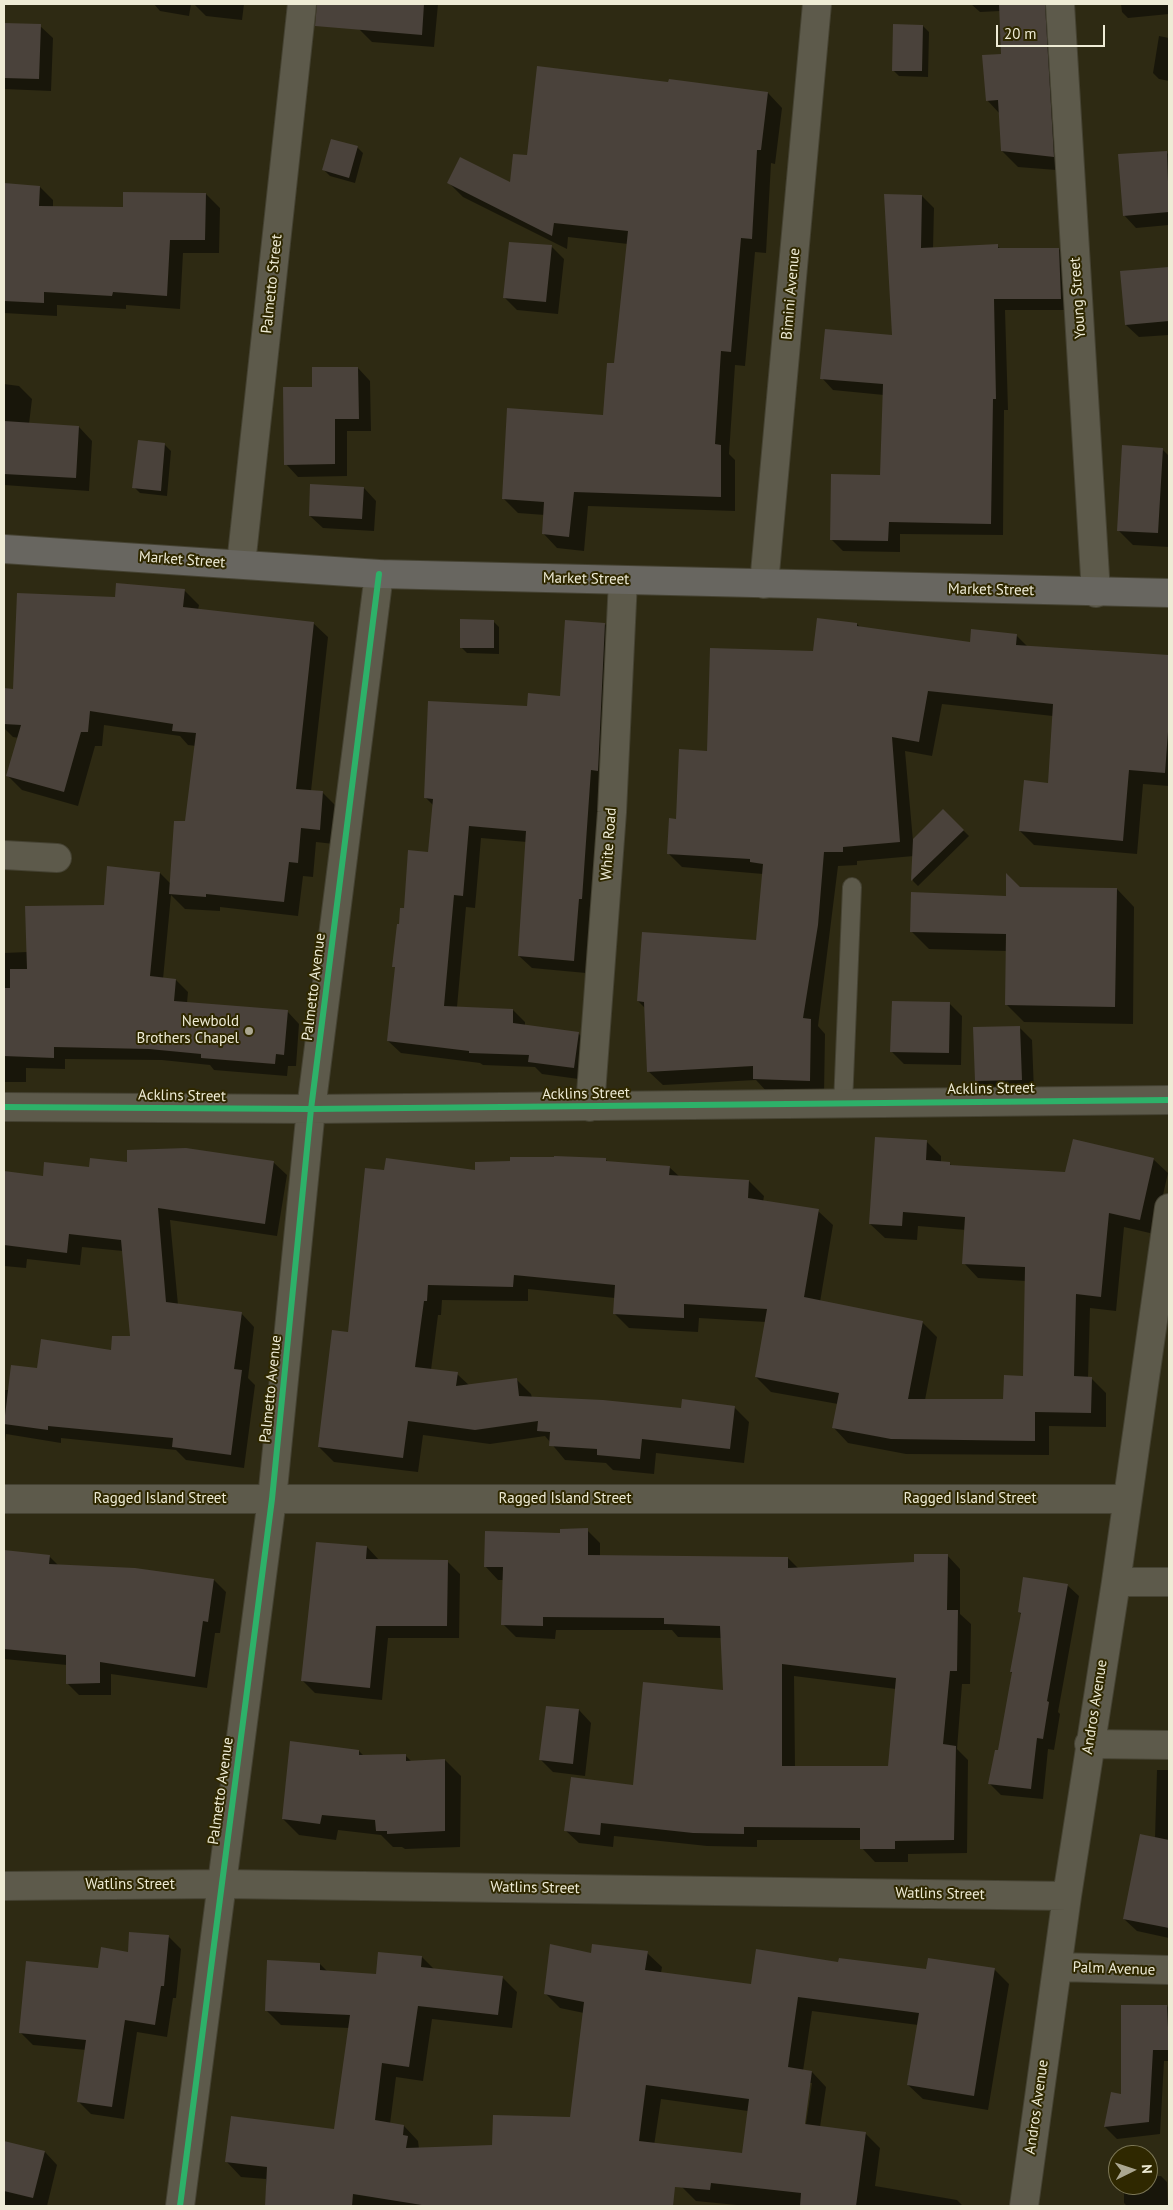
<!DOCTYPE html>
<style>
body{margin:0}
#map{position:relative;width:1173px;height:2210px;overflow:hidden;background:#2e2a13;font-family:"PT Sans",sans-serif}
canvas{display:block}
.frame{position:absolute;inset:0;border:5px solid #eeebd5;pointer-events:none}
.north{position:absolute;left:1108px;top:2145px;width:50px;height:50px;box-sizing:border-box;background:#2f2800;border:1px solid #7b7655;border-radius:50%;rotate:86deg;font-size:14px;font-weight:700;line-height:20px;text-align:center;color:#eeebd5}
.north::after{content:'';display:block;margin:auto;width:18px;height:22px;background:#aba791;clip-path:polygon(50% 0,100% 100%,50% 72%,0 100%)}
.scale{position:absolute;left:996px;top:25px;width:109px;height:22px;box-sizing:border-box;border:2px solid #eeebd5;border-top:0;padding-left:6px;font-size:15px;line-height:18px;white-space:nowrap;color:#eeebd5;-webkit-text-stroke:4px #2f2800;paint-order:stroke}
</style>
<div id="map">
<canvas width="1173" height="2210"></canvas>
<div class="frame"></div>
<div class="north">N</div>
<div class="scale">20 m</div>
</div>
<script>
const ctx = document.querySelector('canvas').getContext('2d');
ctx.lineJoin = 'round';
function paint(path, color) { ctx.fillStyle = color; ctx.fill(path, 'evenodd'); }
const toPath = rows => new Path2D(rows.map(r => 'M' + r).join(''));
function trace(path, color, width, dash) { ctx.strokeStyle = color; ctx.lineWidth = width; ctx.lineCap = dash ? 'butt' : 'round'; ctx.setLineDash(dash || []); ctx.stroke(path); }
function label(font, color, halo, rows, align = 'center') {
  ctx.font = font + ' "PT Sans",sans-serif'; ctx.lineWidth = 4; ctx.setLineDash([]); ctx.textBaseline = 'middle'; ctx.strokeStyle = halo; ctx.fillStyle = color; for (const [text, x, y, turn = 0] of rows) {
    ctx.save(); ctx.translate(x, y); ctx.rotate((+turn || 0) * Math.PI / 180); ctx.textAlign = isNaN(turn) ? turn : align; if (halo) ctx.strokeText(text, 0, 0); ctx.fillText(text, 0, 0); ctx.restore();
  }
}
paint(toPath([
 [154,4,191,4,189,16,160,11],
 [194,4,244,4,242,20,206,16],
 [361,4,438,4,434,47,372,42,359,29],
 [971,4,1062,4,1069,171,1018,167,1002,151,1000,114,987,100,1003,55,1000,11,980,12],
 [1121,4,1169,4,1169,14,1128,18,1122,12],
 [4,24,40,26,53,38,51,91,4,89],
 [923,26,929,32,928,77,899,76,893,70],
 [1159,36,1169,38,1169,81,1159,79,1153,73],
 [768,93,782,108,775,164,771,163,766,253,755,252,745,366,735,365,729,454,735,460,735,511,588,506,584,551,557,548,543,533,545,515,518,513,503,498,604,416,615,364,628,244,568,237,567,249,463,197,449,183,511,184,528,156],
 [357,147,363,153,355,183,330,176,324,170],
 [1166,152,1169,155,1169,225,1136,228,1124,215],
 [4,184,40,187,53,200,53,208,124,208,206,194,220,208,219,253,183,253,180,309,126,305,126,309,57,305,57,316,4,313],
 [922,196,934,208,933,249,997,246,1001,249,1059,249,1071,261,1072,310,1005,310,1008,410,1004,410,1003,535,900,534,900,552,843,551,831,539,881,476,884,395,833,390,822,378,893,336],
 [551,246,564,259,558,314,517,310,505,298],
 [1169,269,1169,335,1139,337,1126,325,1121,272],
 [358,368,370,381,371,431,347,431,347,476,298,477,286,464,313,388],
 [4,384,19,386,32,399,29,424,79,427,92,441,89,491,4,485],
 [139,442,165,445,171,451,167,496,140,493,134,487],
 [1162,449,1169,456,1169,547,1133,545,1118,530],
 [364,488,376,501,374,531,323,528,310,516],
 [184,590,199,605,198,610,313,623,328,637,311,791,322,792,337,807,334,844,316,842,313,877,303,876,298,916,220,907,220,911,185,909,171,895,163,979,176,980,188,992,187,1003,287,1011,299,1024,296,1066,288,1066,287,1076,214,1070,210,1065,162,1060,65,1059,65,1069,26,1068,26,1082,4,1082,4,953,27,952,105,906,108,868,160,873,171,884,186,823,196,746,188,745,180,736,104,725,102,746,95,746,78,806,22,790,8,776,19,738,13,737,4,728,4,689,14,690,116,598],
 [493,621,499,627,499,654,467,653,461,647],
 [605,624,617,637,594,911,591,911,586,973,532,968,519,956,527,842,481,838,475,908,466,907,457,1007,513,1010,525,1022,525,1026,578,1033,591,1046,586,1080,542,1074,535,1067,483,1065,480,1063,401,1053,388,1041,396,969,394,966,405,910,429,853,434,806,425,797,528,708,561,697],
 [857,624,861,628,971,643,1016,635,1028,647,1169,656,1169,786,1143,784,1137,854,1034,845,1020,831,1049,784,1053,716,942,704,932,756,905,751,913,841,943,810,969,836,918,886,913,881,914,856,857,861,857,865,838,866,818,1026,825,1034,824,1094,768,1093,756,1080,663,1085,648,1071,645,1008,638,1001,757,942,763,874,682,867,668,853,677,820,708,752,814,652],
 [1020,888,1117,889,1134,907,1133,1024,1024,1022,1006,1004,1007,951,929,949,911,931,1007,897],
 [949,1003,962,1016,961,1065,904,1064,892,1052],
 [1019,1027,1032,1040,1034,1092,989,1093,976,1081],
 [927,1142,941,1156,941,1163,949,1163,952,1166,1066,1173,1153,1159,1168,1173,1154,1234,1124,1227,1116,1311,1090,1308,1088,1378,1091,1378,1106,1393,1106,1427,1049,1426,1049,1455,906,1454,848,1443,834,1428,838,1404,771,1392,756,1377,766,1322,699,1318,698,1332,629,1328,614,1313,615,1298,528,1289,528,1301,442,1300,441,1315,438,1315,431,1370,457,1374,470,1386,516,1379,531,1394,532,1398,682,1409,734,1407,749,1422,744,1463,656,1453,654,1474,613,1470,606,1463,565,1460,545,1436,490,1444,423,1435,418,1472,334,1462,319,1447,350,1334,385,1172,476,1172,605,1159,609,1163,669,1167,680,1177,749,1181,764,1196,763,1202,818,1211,833,1225,820,1302,922,1322,937,1337,925,1400,1005,1400,1024,1377,1026,1281,978,1278,964,1263,966,1230,918,1226,917,1240,885,1238,870,1224],
 [273,1162,287,1175,277,1236,170,1220,178,1305,241,1313,254,1327,248,1378,255,1385,244,1468,186,1460,176,1450,61,1438,61,1443,6,1434,4,1451,4,1390,9,1390,112,1351,131,1338,123,1251,82,1247,80,1265,27,1259,26,1268,4,1266,4,1172,44,1177,129,1164],
 [587,1530,600,1543,600,1556,788,1558,799,1569,915,1564,947,1555,960,1569,960,1614,971,1624,970,1684,962,1684,957,1749,968,1760,967,1853,908,1854,908,1862,875,1862,862,1848,862,1840,757,1840,757,1847,707,1846,614,1836,613,1847,579,1843,565,1830,634,1786,725,1692,722,1638,678,1637,672,1630,556,1630,555,1639,516,1637,503,1624,504,1580,498,1580,485,1566,562,1534],
 [794,1676,896,1689,889,1768,795,1767],
 [367,1547,379,1560,447,1561,460,1574,459,1638,388,1638,382,1700,315,1693,302,1680],
 [4,1552,49,1556,59,1566,214,1580,226,1592,220,1633,215,1633,207,1688,111,1674,111,1695,79,1695,67,1683,67,1665,4,1659],
 [1067,1585,1079,1596,1058,1712,1060,1714,1054,1750,1048,1749,1043,1799,1001,1795,989,1783,999,1752,1013,1674,1011,1672,1022,1615,1019,1612],
 [579,1710,591,1723,585,1776,553,1772,541,1760],
 [359,1751,364,1756,405,1755,412,1762,445,1760,461,1776,460,1847,405,1849,402,1847,393,1847,381,1835,338,1830,336,1840,299,1835,283,1819],
 [1157,1770,1169,1770,1169,1938,1137,1931,1124,1919,1155,1838],
 [169,1937,181,1949,176,1998,173,1998,167,2037,137,2032,124,2119,91,2114,78,2101,86,2050,33,2045,20,2032,99,1969,129,1953],
 [647,1953,662,1967,661,1973,752,1985,839,1963,927,1971,994,1969,1009,1984,988,2110,923,2099,908,2085,918,2025,812,2011,803,2071,812,2072,826,2087,820,2127,866,2134,880,2148,875,2186,957,2200,963,2206,747,2206,696,2201,682,2187,743,2154,748,2111,661,2099,645,2206,266,2206,268,2187,266,2185,266,2179,241,2177,227,2162,335,2130,349,2028,281,2025,267,2011,320,1964,328,1972,377,1976,422,1957,435,1970,502,1977,517,1992,512,2028,432,2019,423,2081,396,2077,390,2124,404,2126,418,2141,419,2149,493,2147,571,2119,584,2013,560,2008,545,1993,592,1954],
 [809,2083,812,2083,805,2130,803,2130],
 [1167,2006,1169,2009,1169,2061,1164,2061,1160,2134,1117,2139,1105,2127,1112,2094,1123,2095],
 [4,2142,45,2152,57,2165,47,2206,4,2206],
 [1161,2176,1167,2182,1168,2206,1127,2206,1124,2203,1124,2185,1148,2185,1148,2177]
]), '#0007');
paint(toPath([
 [317,4,424,4,422,35,315,26],
 [999,4,1045,4,1054,157,1001,151,998,100,986,101,982,55,1001,54],
 [4,23,41,24,39,79,4,78],
 [893,24,923,25,922,71,892,71],
 [537,66,668,82,669,79,768,92,761,150,757,150,752,239,741,238,731,352,721,351,715,444,721,445,721,497,574,492,569,537,542,534,544,502,502,499,507,408,603,415,607,363,614,363,628,231,554,223,552,236,447,183,460,157,510,182,513,154,527,155],
 [331,139,358,146,349,178,322,170],
 [1167,151,1169,212,1123,216,1118,154],
 [4,183,40,186,39,206,123,207,123,192,206,193,205,240,170,240,167,296,113,292,112,296,44,292,44,303,4,301],
 [884,194,922,195,921,248,998,244,998,248,1059,248,1061,299,994,299,996,399,993,399,991,524,889,522,888,541,830,540,831,474,880,475,883,384,820,379,825,329,892,335],
 [509,242,552,245,546,302,503,298],
 [1169,267,1169,321,1125,325,1120,271],
 [312,367,358,367,359,419,335,419,335,464,284,465,283,387,312,387],
 [4,421,79,426,76,478,4,474],
 [138,440,165,443,161,491,132,488],
 [1122,445,1163,448,1158,533,1117,531],
 [310,484,364,487,362,519,309,516],
 [116,583,185,589,183,607,314,622,296,789,323,791,320,830,301,828,298,863,289,862,284,902,206,894,206,897,169,894,174,821,185,821,196,733,172,731,173,724,90,711,88,732,81,732,64,792,6,776,21,725,4,724,4,688,13,689,17,593,115,597],
 [817,618,857,623,857,626,970,642,971,629,1017,634,1016,645,1169,655,1169,718,1165,773,1129,770,1123,841,1019,831,1024,780,1048,783,1053,704,928,691,919,742,892,737,900,842,843,847,843,852,824,852,818,925,803,1018,811,1019,810,1081,753,1079,753,1066,647,1072,644,1002,637,1001,642,932,756,940,763,864,750,862,750,859,667,854,669,818,676,819,679,749,707,751,710,648,813,651],
 [460,619,494,620,494,648,460,648],
 [565,620,605,623,598,771,591,770,582,899,579,899,574,961,518,956,526,831,469,826,463,896,454,895,444,1006,513,1009,513,1023,579,1032,574,1068,528,1062,529,1055,469,1053,469,1051,387,1041,395,967,392,967,397,924,399,924,400,908,404,908,408,850,428,852,433,799,424,798,428,701,527,706,528,693,560,696],
 [943,809,964,830,911,881,913,839],
 [107,866,160,872,150,976,176,979,174,1001,288,1010,284,1055,276,1054,275,1064,201,1058,201,1054,149,1049,54,1047,54,1058,4,1056,4,988,10,988,10,969,27,969,25,906,104,905],
 [1006,873,1020,887,1117,888,1115,1007,1005,1005,1006,934,910,932,911,892,1006,896],
 [892,1001,950,1002,949,1053,890,1052],
 [1020,1026,1022,1080,975,1081,973,1027],
 [875,1137,927,1140,926,1160,950,1162,950,1165,1065,1172,1073,1139,1154,1158,1140,1220,1109,1213,1101,1297,1076,1294,1074,1376,1092,1377,1091,1413,1035,1412,1035,1441,891,1439,832,1428,839,1393,755,1377,767,1309,684,1304,684,1318,613,1314,615,1285,514,1275,513,1287,428,1285,427,1301,424,1301,415,1367,458,1372,456,1386,517,1378,519,1396,603,1400,681,1408,682,1399,735,1406,730,1449,642,1439,640,1459,597,1455,597,1449,549,1446,550,1432,537,1431,538,1421,475,1430,408,1421,403,1458,318,1447,332,1330,348,1332,365,1168,384,1170,386,1158,475,1170,475,1162,510,1161,510,1157,554,1157,554,1156,606,1158,606,1161,670,1166,669,1175,749,1180,748,1198,819,1209,804,1297,923,1321,908,1399,1003,1399,1004,1375,1023,1376,1025,1267,962,1264,965,1217,903,1212,902,1226,869,1224],
 [186,1148,274,1161,265,1224,158,1208,166,1302,242,1312,234,1369,242,1370,231,1455,172,1447,173,1438,48,1426,48,1430,4,1424,11,1365,37,1368,41,1339,111,1350,112,1336,130,1336,121,1240,69,1234,67,1253,4,1245,4,1171,43,1176,44,1162,89,1167,90,1158,127,1162,127,1150],
 [588,1528,588,1555,788,1557,788,1568,914,1562,914,1554,948,1554,947,1610,958,1610,957,1671,950,1671,943,1744,956,1746,954,1840,895,1841,895,1849,860,1849,860,1828,744,1827,744,1834,693,1833,601,1823,600,1835,564,1831,571,1777,633,1785,643,1682,723,1690,720,1626,664,1624,664,1618,543,1617,543,1626,501,1625,503,1567,484,1567,485,1531,560,1533,560,1529],
 [782,1664,896,1678,888,1766,782,1766],
 [316,1542,367,1546,366,1559,448,1560,447,1626,376,1626,370,1688,301,1681],
 [4,1550,50,1555,49,1564,135,1568,214,1579,208,1622,203,1621,195,1677,100,1662,100,1683,66,1684,66,1655,4,1649],
 [1023,1577,1068,1584,1047,1701,1049,1702,1043,1739,1037,1738,1031,1789,988,1784,995,1750,998,1750,1012,1672,1010,1672,1021,1613,1018,1612],
 [546,1706,579,1709,573,1764,539,1760],
 [290,1741,359,1750,359,1755,406,1754,406,1761,445,1759,445,1831,387,1834,387,1831,376,1831,375,1820,322,1815,320,1824,282,1819],
 [1140,1834,1169,1840,1169,1928,1123,1919],
 [129,1932,169,1935,164,1986,161,1986,155,2025,125,2020,112,2107,77,2102,86,2040,19,2033,26,1961,98,1968,101,1947,128,1952],
 [550,1944,591,1953,592,1944,648,1951,645,1970,751,1984,756,1949,838,1962,839,1958,926,1969,928,1958,995,1968,974,2096,907,2085,919,2013,798,1997,788,2067,812,2071,805,2124,866,2132,856,2206,800,2206,801,2193,711,2183,710,2190,675,2187,673,2206,428,2206,353,2194,352,2206,265,2206,267,2167,225,2162,231,2116,334,2129,350,2015,265,2011,267,1960,320,1963,320,1970,376,1974,378,1952,422,1956,421,1967,503,1976,498,2015,418,2006,409,2067,382,2063,375,2120,404,2125,403,2135,408,2136,406,2148,492,2145,493,2115,570,2117,584,2002,544,1994],
 [646,2085,749,2099,742,2153,639,2141],
 [1121,2005,1167,2005,1169,2050,1153,2050,1149,2122,1104,2127,1111,2092,1121,2094],
 [4,2141,45,2151,33,2198,4,2191]
]), '#4a423b');
const lane = toPath([
 [843,1104,852,887]
]);
const street = toPath([
 [1060,4,1096,593],
 [241,564,302,4],
 [764,584,817,4],
 [4,855,57,858],
 [4,1107,311,1109,1169,1100],
 [590,1107,612,812,623,580],
 [4,1499,1127,1499],
 [1116,1582,1169,1582],
 [1089,1744,1169,1745],
 [4,1886,222,1884,1067,1896],
 [1058,1967,1169,1970],
 [180,2206,272,1499,311,1109,379,574],
 [1024,2206,1067,1896,1116,1582,1169,1208]
]);
const primary = toPath([
 [4,549,379,574,1169,593]
]);
trace(lane, '#454232', 20);
trace(street, '#454232', 30);
trace(primary, '#454232', 30);
trace(lane, '#5d5a4b', 18);
trace(street, '#5d5a4b', 28);
trace(primary, '#686660', 28);
trace(toPath([
 [4,1107,311,1109,1169,1100],
 [180,2206,272,1499,311,1109,379,574]
]), '#2db169', 6);
for (const [x, y, r, color] of [
 [249,1031,5,"#aba791"]
]) { const dot = new Path2D(); dot.arc(x, y, r, 0, 2 * Math.PI); ctx.fillStyle = color; ctx.fill(dot); trace(dot, '#2f2800', 2); }
label('15px', '#eeebd5', '#2f2800', [
 ["Palmetto Street",272,284,-84],
 ["Bimini Avenue",791,294,-85],
 ["Young Street",1078,298,-94],
 ["Market Street",182,560,4],
 ["Market Street",586,579,1],
 ["Market Street",991,590,1],
 ["White Road",609,844,-86],
 ["Palmetto Avenue",314,987,-83],
 ["Acklins Street",991,1089,-1],
 ["Acklins Street",586,1094,-1],
 ["Acklins Street",182,1096,1],
 ["Palmetto Avenue",271,1389,-84],
 ["Ragged Island Street",160,1499],
 ["Ragged Island Street",565,1499],
 ["Ragged Island Street",970,1499],
 ["Andros Avenue",1095,1707,-81],
 ["Palmetto Avenue",221,1791,-82],
 ["Watlins Street",130,1885],
 ["Watlins Street",535,1888,1],
 ["Watlins Street",940,1894,1],
 ["Palm Avenue",1114,1969,2],
 ["Andros Avenue",1037,2107,-82]
]);
label('15px', '#eeebd5', '#2f2800', [
 ["Newbold",239,1022],
 ["Brothers Chapel",239,1039]
], 'right');
</script>
